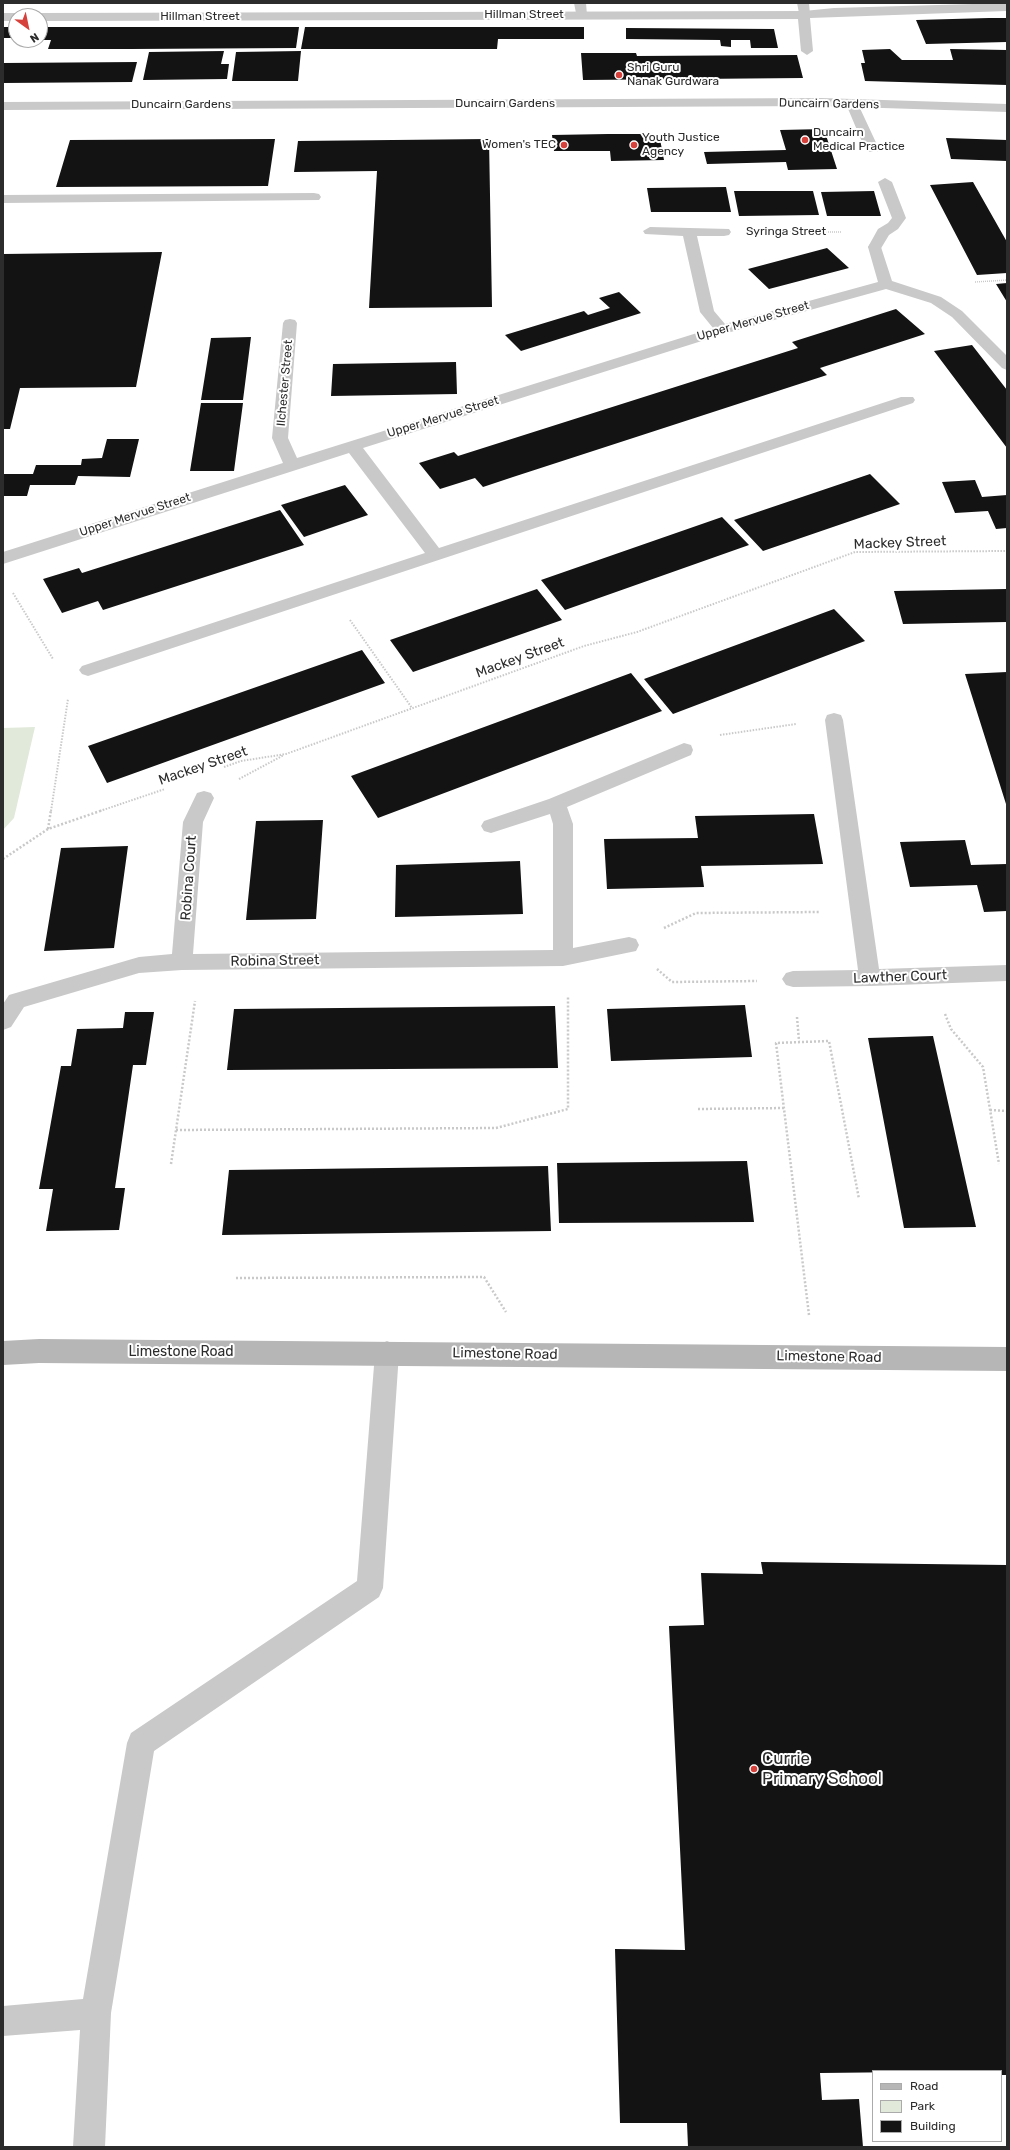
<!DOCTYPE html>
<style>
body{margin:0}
#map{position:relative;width:1010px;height:2150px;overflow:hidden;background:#fff;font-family:Rubik,sans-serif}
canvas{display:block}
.frame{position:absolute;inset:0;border:4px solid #2c2c2c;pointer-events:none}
.legend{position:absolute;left:872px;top:2070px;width:130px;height:72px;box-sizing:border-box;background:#fff;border:1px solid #ababab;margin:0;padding:5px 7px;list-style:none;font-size:12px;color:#2c2c2c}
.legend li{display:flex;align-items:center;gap:8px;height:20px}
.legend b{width:20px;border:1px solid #ababab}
.north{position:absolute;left:8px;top:8px;width:40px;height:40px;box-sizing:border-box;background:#fff;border:1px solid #ababab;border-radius:50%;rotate:147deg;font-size:11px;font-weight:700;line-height:16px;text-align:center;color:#2c2c2c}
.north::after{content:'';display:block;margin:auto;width:14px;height:18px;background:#d6413b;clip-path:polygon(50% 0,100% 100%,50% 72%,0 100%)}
</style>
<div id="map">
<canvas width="1010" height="2150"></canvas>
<div class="frame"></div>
<ul class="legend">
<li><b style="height:5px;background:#b6b6b6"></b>Road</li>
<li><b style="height:11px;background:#e1e9da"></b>Park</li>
<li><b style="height:11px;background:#131313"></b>Building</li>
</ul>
<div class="north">N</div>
</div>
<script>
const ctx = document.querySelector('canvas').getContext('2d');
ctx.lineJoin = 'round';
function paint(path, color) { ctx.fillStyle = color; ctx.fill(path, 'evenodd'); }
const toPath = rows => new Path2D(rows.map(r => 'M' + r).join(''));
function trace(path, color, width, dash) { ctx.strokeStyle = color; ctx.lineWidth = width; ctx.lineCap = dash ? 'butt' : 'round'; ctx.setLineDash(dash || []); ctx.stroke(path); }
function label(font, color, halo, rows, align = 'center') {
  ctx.font = font + ' Rubik,sans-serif'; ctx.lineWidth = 4; ctx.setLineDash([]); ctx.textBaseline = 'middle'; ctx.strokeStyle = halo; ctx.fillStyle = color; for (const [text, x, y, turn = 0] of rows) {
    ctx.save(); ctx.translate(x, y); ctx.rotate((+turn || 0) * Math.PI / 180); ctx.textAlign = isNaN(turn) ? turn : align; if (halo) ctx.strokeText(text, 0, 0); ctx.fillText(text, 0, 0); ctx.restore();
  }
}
paint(toPath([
 [35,727,14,818,3,830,3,728]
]), '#e1e9da');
paint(toPath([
 [989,18,1007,18,1007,42,926,44,916,20],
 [3,27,16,27,16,38,3,38],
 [40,27,299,27,296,48,131,49,48,49,51,40,40,40],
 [305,27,584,27,584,39,498,39,497,49,301,49],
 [626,28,774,29,778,48,751,48,750,40,731,40,731,47,721,46,720,40,626,39],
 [890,49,902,60,953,60,950,49,1007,50,1007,85,865,81,861,63,865,63,862,50],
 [224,51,221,64,229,64,227,79,143,80,149,52],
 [301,51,298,81,232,81,236,52],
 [581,53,636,53,637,56,797,55,803,78,583,80],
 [137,62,132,82,3,83,3,63],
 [824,129,837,169,788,170,786,162,707,164,704,152,786,150,780,130],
 [608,134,659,134,664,160,611,161,610,151,554,151,552,135],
 [946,138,1007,140,1007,161,951,159],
 [275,139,268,186,56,187,70,140],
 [489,139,492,307,369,308,377,171,294,172,298,141],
 [973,182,1007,242,1007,273,977,275,930,185],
 [726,187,731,212,651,212,647,188],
 [734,191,813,191,819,215,739,216],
 [874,191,881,216,827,216,821,192],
 [827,248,849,268,769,289,748,269],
 [162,252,136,387,20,388,10,429,3,429,3,254],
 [1007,283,1007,302,996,284],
 [619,292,641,313,521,351,505,335,584,311,588,315,610,308,599,298],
 [896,309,925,334,820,368,827,375,513,477,483,487,475,478,440,489,419,463,454,452,458,456,798,348,792,342],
 [251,337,243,400,201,400,211,338],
 [972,345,1007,390,1007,448,934,351],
 [456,362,457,394,331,396,333,364],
 [201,403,243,403,234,471,190,471],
 [107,439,139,439,130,477,78,476,75,485,30,485,27,496,3,496,3,474,33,474,36,465,81,465,82,459,102,458],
 [870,474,900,504,763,551,734,520],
 [975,480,982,497,1007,495,1007,528,996,529,988,511,955,513,942,482],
 [345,485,368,515,304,537,281,505],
 [280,510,304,545,103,610,98,601,62,613,43,579,79,568,82,573],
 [722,517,749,545,565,610,541,580],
 [537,589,562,620,413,672,390,640],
 [1007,589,1007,622,903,624,894,591],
 [834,609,865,641,673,714,644,679],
 [362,650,385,683,107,783,88,746],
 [1007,672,1007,804,1006,804,965,674],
 [631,673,662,711,378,818,351,776],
 [814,814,823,864,701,866,704,887,607,889,604,839,698,838,695,816],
 [323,820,316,919,246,920,256,821],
 [965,840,971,865,1007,864,1007,911,984,912,977,885,910,887,900,842],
 [128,846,114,948,44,951,61,848],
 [520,861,523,914,395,917,396,865],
 [745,1005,752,1057,611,1061,607,1009],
 [555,1006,558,1068,227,1070,234,1009],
 [125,1012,154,1012,146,1065,133,1065,115,1188,125,1188,119,1230,46,1231,53,1189,39,1189,61,1066,71,1066,77,1029,123,1028],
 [933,1036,961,1160,976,1227,904,1228,868,1038],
 [747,1161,754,1222,559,1223,557,1163],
 [548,1166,551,1231,222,1235,229,1170],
 [761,1562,1007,1565,1007,2075,1001,2075,1001,2071,820,2073,822,2100,859,2099,863,2147,688,2147,687,2123,620,2123,615,1949,685,1950,669,1626,704,1625,701,1573,763,1574]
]), '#131313');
trace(toPath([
 [756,232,841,232],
 [975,282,1007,280]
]), '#c9c9c9', 1.5, [1, 1]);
trace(toPath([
 [13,593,53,659],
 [350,620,412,708],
 [720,735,796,724],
 [224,767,241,761,286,754,584,646,637,632,855,552,1007,551],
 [239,779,284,755],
 [51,811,68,699],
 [100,811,165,789]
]), '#c9c9c9', 2, [1.5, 1.5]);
trace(toPath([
 [48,829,51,810],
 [3,859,48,829,103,810],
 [664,928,696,913,820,912],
 [657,969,672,982,757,981],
 [945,1014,951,1029,983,1067,999,1164],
 [797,1017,799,1041],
 [698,1109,785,1108],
 [990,1110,1007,1111],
 [176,1130,496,1128,568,1109,568,996],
 [171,1164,195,1001],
 [236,1278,484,1277,506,1312],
 [809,1315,776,1043,829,1041,859,1199]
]), '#c9c9c9', 2.5, [2, 2]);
paint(toPath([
 [314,193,319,194,321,197,319,200,3,203,3,195,314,193],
 [387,1341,396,1345,399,1353,383,1588,379,1597,154,1751,111,2013,105,2147,73,2147,80,2030,3,2036,3,2006,83,1999,127,1743,131,1733,357,1581,375,1353,378,1345,387,1341]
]), '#c9c9c9');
paint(toPath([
 [574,3,586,3,587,15,585,18,577,18,574,3],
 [797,3,809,3,810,15,808,18,800,18,797,3],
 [885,178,892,182,906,218,898,229,889,235,880,250,875,251,870,250,868,247,878,229,888,223,892,218,878,182,885,178]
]), '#c9c9c9');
paint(toPath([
 [1007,3,1007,11,810,18,813,51,807,55,801,51,798,19,40,21,40,16,35,16,40,13,804,11,834,8,1007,3],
 [3,13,16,13,21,16,16,16,16,21,3,21,3,13],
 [852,100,858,104,879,149,877,152,867,152,865,149,846,104,852,100],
 [650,227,729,229,731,232,729,235,724,236,697,236,714,311,725,324,878,282,868,247,870,244,880,244,892,281,941,297,962,311,1007,356,1007,370,1002,368,952,317,931,303,886,289,727,333,363,448,439,548,901,397,913,397,915,400,913,403,88,676,82,674,79,670,82,666,425,553,349,453,3,564,3,552,283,463,272,438,283,323,285,320,290,319,295,320,297,323,288,438,297,458,713,328,700,312,683,236,645,234,643,231,650,227],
 [834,713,841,715,843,720,879,969,1007,965,1007,981,870,986,793,987,786,985,782,979,786,973,793,971,858,970,825,720,827,715,834,713],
 [684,743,691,745,693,750,691,755,567,807,573,824,573,948,629,937,636,939,639,945,636,951,563,966,182,970,139,973,24,1007,11,1027,3,1030,3,1004,9,995,139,957,172,954,183,822,197,793,204,791,211,793,214,798,203,822,193,954,553,950,553,824,550,814,491,833,484,831,481,826,484,821,549,799,684,743]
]), '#c9c9c9');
paint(toPath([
 [821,98,1007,104,1007,112,821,106,3,110,3,102,821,98]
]), '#c9c9c9');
paint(toPath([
 [39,1339,1007,1347,1007,1371,39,1363,3,1365,3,1341,39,1339]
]), '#b6b6b6');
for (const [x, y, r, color] of [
 [619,75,4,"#d6413b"],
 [805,140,4,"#d6413b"],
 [564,145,4,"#d6413b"],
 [634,145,4,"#d6413b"],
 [754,1769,4,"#d6413b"]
]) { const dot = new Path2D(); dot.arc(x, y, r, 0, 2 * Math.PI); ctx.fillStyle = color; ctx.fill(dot); trace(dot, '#fff', 1.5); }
label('12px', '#2c2c2c', '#fff', [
 ["Hillman Street",524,15],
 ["Hillman Street",200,17],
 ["Duncairn Gardens",505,104],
 ["Duncairn Gardens",829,104,1],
 ["Duncairn Gardens",181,105],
 ["Syringa Street",786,232],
 ["Upper Mervue Street",753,321,-16],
 ["Ilchester Street",285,383,-85],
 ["Upper Mervue Street",443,417,-17],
 ["Upper Mervue Street",135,515,-18]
]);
label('12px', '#2c2c2c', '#fff', [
 ["Shri Guru",627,68],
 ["Nanak Gurdwara",627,82],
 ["Duncairn",813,133],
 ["Medical Practice",813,147],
 ["Youth Justice",642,138],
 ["Agency",642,152],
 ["Women's TEC",556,145,"right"]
], 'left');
label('14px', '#2c2c2c', '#fff', [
 ["Mackey Street",900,543,-2],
 ["Mackey Street",520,658,-20],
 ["Mackey Street",203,766,-19],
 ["Robina Court",189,878,-86],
 ["Robina Street",275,961,-1],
 ["Lawther Court",900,977,-2],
 ["Limestone Road",181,1352],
 ["Limestone Road",505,1354,1],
 ["Limestone Road",829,1357,1]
]);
label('17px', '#2c2c2c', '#fff', [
 ["Currie",762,1759],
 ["Primary School",762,1779]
], 'left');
</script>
